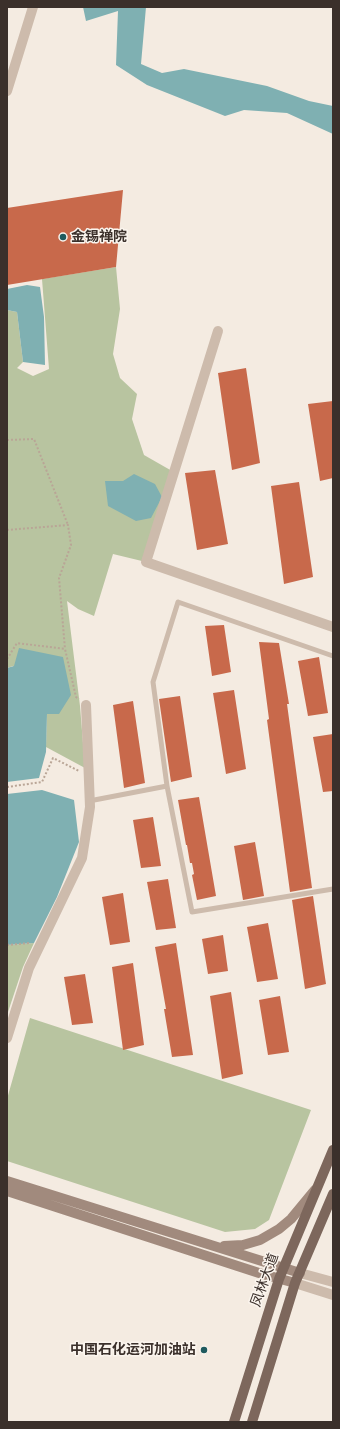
<!DOCTYPE html>
<meta charset="utf-8">
<style>
body{margin:0}
#map{position:relative;width:340px;height:1429px;overflow:hidden;background:#f4ebe1;font-family:"PT Sans Narrow",sans-serif}
canvas{display:block}
.frame{position:absolute;inset:0;border:8px solid #3b302b;pointer-events:none}
</style>
<div id="map">
<canvas width="340" height="1429"></canvas>
<div class="frame"></div>
</div>
<script>
const ctx = document.querySelector('canvas').getContext('2d');
ctx.lineJoin = 'round';
function paint(path, color) { ctx.fillStyle = color; ctx.fill(path, 'evenodd'); }
const toPath = rows => new Path2D(rows.map(r => 'M' + r).join(''));
function trace(path, color, width, dash) { ctx.strokeStyle = color; ctx.lineWidth = width; ctx.lineCap = dash ? 'butt' : 'round'; ctx.setLineDash(dash || []); ctx.stroke(path); }
function label(font, color, halo, rows, align = 'center') {
  ctx.font = font + ' "PT Sans Narrow","Noto Sans SC",sans-serif'; ctx.lineWidth = 3; ctx.setLineDash([]); ctx.textBaseline = 'middle'; ctx.strokeStyle = halo; ctx.fillStyle = color; for (const [text, x, y, turn = 0] of rows) {
    ctx.save(); ctx.translate(x, y); ctx.rotate((+turn || 0) * Math.PI / 180); ctx.textAlign = isNaN(turn) ? turn : align; if (halo) ctx.strokeText(text, 0, 0); ctx.fillText(text, 0, 0); ctx.restore();
  }
}
paint(toPath([
 [116,267,120,309,113,354,120,378,137,394,132,419,144,455,172,471,146,562,113,554,94,616,78,609,67,601,80,706,85,768,46,747,47,714,13,666,7,668,7,310,17,312,23,362,17,368,33,376,49,369,42,279],
 [34,943,23,967,7,1015,7,945],
 [30,1018,311,1110,269,1220,255,1229,225,1232,7,1161,7,1099]
]), '#b8c4a0');
paint(toPath([
 [83,7,146,7,141,64,162,73,184,69,267,86,309,101,333,106,333,134,287,113,244,110,225,116,147,85,116,65,118,11,86,21],
 [27,285,40,287,44,317,45,365,23,362,17,312,7,310,7,289],
 [134,474,155,484,162,497,151,518,136,521,108,506,105,481,123,481],
 [19,648,63,657,71,695,59,714,47,714,46,752,39,778,7,782,7,668,14,666],
 [42,790,74,800,79,842,57,897,34,943,7,945,7,794]
]), '#7fb0b2');
paint(toPath([
 [123,190,116,267,7,285,7,208],
 [246,368,260,463,232,470,218,373],
 [333,401,333,478,320,481,308,404],
 [215,470,228,544,197,550,185,473],
 [299,482,313,577,284,584,271,486],
 [224,625,231,672,212,676,205,626],
 [259,642,279,643,289,704,287,704,312,888,290,892,267,720,269,719],
 [319,657,328,713,308,716,298,661],
 [234,690,246,769,226,774,213,693],
 [180,696,192,777,171,782,159,699],
 [133,701,145,783,124,788,113,705],
 [333,734,333,791,323,792,313,737],
 [199,797,216,896,197,900,192,875,194,874,192,863,190,863,187,845,186,845,178,800],
 [153,817,161,866,141,868,133,820],
 [255,842,264,896,243,900,234,846],
 [168,879,176,928,156,930,147,882],
 [123,893,130,942,110,945,102,897],
 [313,896,326,984,305,989,292,900],
 [268,923,278,979,257,982,247,927],
 [223,935,228,971,208,974,202,939],
 [176,943,193,1055,172,1057,164,1009,166,1009,155,947],
 [133,963,144,1045,123,1050,112,967],
 [85,974,93,1023,72,1025,64,977],
 [231,992,243,1074,222,1079,210,996],
 [280,996,289,1052,268,1055,259,1000]
]), '#c8694b');
trace(toPath([
 [7,440,34,439,68,525],
 [7,530,68,525,71,545,59,578,65,649],
 [7,659,17,643,65,649,76,697,79,699],
 [7,787,42,782,53,758,79,771],
 [7,945,30,943]
]), '#b9a596', 2, [2, 2]);
trace(toPath([
 [167,786,192,912,333,889],
 [89,801,167,786,153,682,178,602,333,656]
]), '#cdbbac', 5);
trace(toPath([
 [7,91,33,7],
 [218,331,146,562,333,627],
 [7,1038,29,968,82,858,90,807,86,705]
]), '#cdbbac', 10);
trace(toPath([
 [300,1273,333,1282],
 [295,1283,333,1295]
]), '#cdbbac', 10);
trace(toPath([
 [7,1181,300,1273],
 [7,1191,259,1273,295,1283],
 [224,1246,243,1245,260,1240,279,1229,291,1219,315,1190]
]), '#a18a7d', 10);
trace(toPath([
 [234,1422,279,1279,333,1150],
 [252,1422,295,1283,333,1194]
]), '#7d675c', 10);
for (const [x, y, r, color] of [
 [63,237,4,"#1f5a5e"],
 [204,1350,4,"#1f5a5e"]
]) { const dot = new Path2D(); dot.arc(x, y, r, 0, 2 * Math.PI); ctx.fillStyle = color; ctx.fill(dot); trace(dot, '#fbf5ee', 1.5); }
label('bold 14px', '#3b302b', '#fbf5ee', [
 ["金锡禅院",71,237],
 ["中国石化运河加油站",196,1350,"right"]
], 'left');
label('14px', '#3b302b', '#fbf5ee', [
 ["凤林大道",265,1280,-70]
]);
</script>
